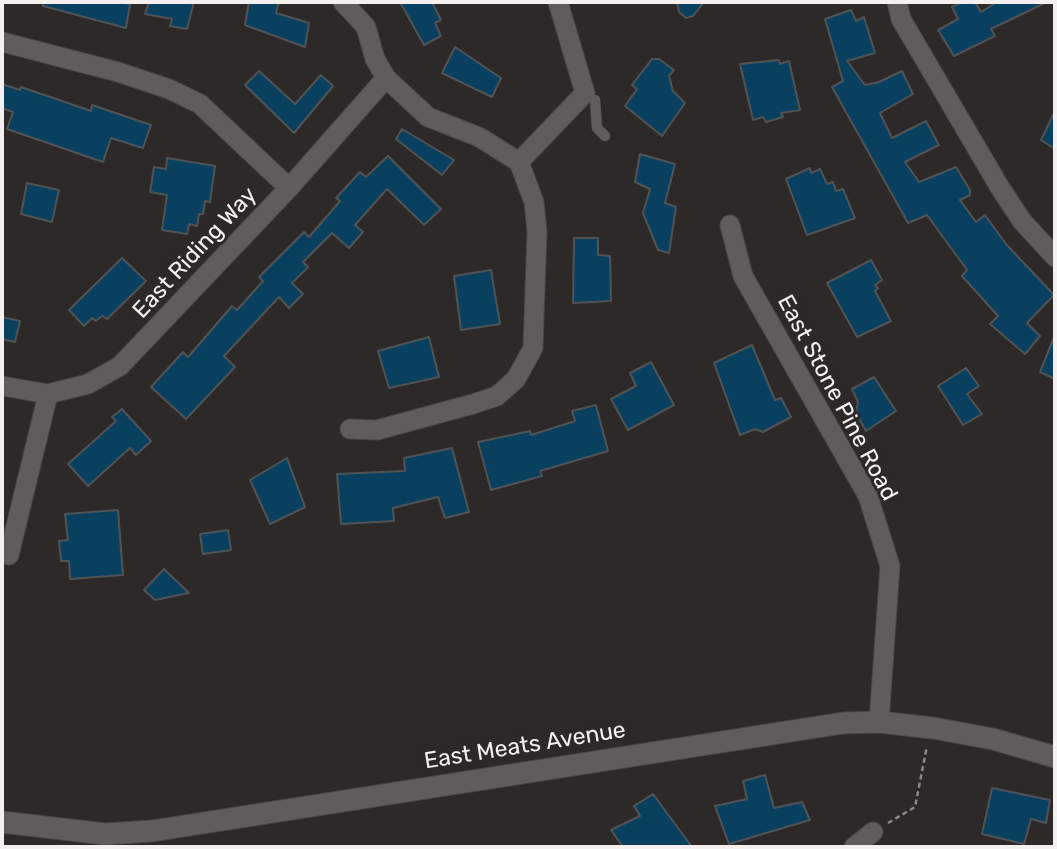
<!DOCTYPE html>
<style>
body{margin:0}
#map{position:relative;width:1057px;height:849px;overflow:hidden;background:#2d2928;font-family:Rubik,sans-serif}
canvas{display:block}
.frame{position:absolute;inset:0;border:4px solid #f3f0ef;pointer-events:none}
</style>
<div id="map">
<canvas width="1057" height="849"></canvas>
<div class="frame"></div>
</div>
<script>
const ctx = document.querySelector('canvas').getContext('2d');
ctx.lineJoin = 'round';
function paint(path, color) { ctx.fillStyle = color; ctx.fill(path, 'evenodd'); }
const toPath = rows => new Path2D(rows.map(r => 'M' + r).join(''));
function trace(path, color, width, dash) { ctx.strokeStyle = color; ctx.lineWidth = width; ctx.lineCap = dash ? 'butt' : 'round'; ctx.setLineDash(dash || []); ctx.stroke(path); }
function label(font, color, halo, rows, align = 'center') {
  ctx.font = font + ' Rubik,sans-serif'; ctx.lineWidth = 6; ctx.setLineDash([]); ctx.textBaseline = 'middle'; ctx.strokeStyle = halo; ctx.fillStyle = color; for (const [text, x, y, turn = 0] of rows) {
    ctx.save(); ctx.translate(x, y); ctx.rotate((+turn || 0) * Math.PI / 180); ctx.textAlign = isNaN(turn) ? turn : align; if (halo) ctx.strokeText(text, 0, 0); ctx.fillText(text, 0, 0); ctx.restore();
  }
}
const building = toPath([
 [44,2,120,2,130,4,126,28,43,6,44,2],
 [149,2,194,2,187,29,170,26,172,19,145,14,149,2],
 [249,2,279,2,276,13,309,23,305,47,245,25,249,2],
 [400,2,432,2,441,20,435,23,441,36,424,45,400,2],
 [677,2,704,2,693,16,686,18,679,12,677,2],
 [962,2,975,2,981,12,997,2,1047,2,991,29,995,36,954,56,938,30,958,19,952,7,962,2],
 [851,10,856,21,864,17,875,53,847,61,865,85,879,82,902,71,913,94,880,113,892,138,926,121,939,145,905,162,919,182,956,167,970,190,970,195,960,200,976,222,985,215,1006,244,1054,295,1027,323,1040,336,1025,354,990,324,998,316,962,276,967,270,927,215,908,223,832,87,843,81,825,19,851,10],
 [455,47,501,78,492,97,442,73,455,47],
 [652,59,659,59,674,70,669,76,673,91,685,103,662,136,625,106,637,89,632,85,652,59],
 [779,60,780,64,789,61,800,110,781,113,783,117,766,122,763,117,753,120,740,64,779,60],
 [259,71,295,104,321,75,333,86,294,133,245,85,259,71],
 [2,84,20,90,21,87,91,111,92,105,151,125,143,148,111,138,103,162,7,129,13,112,2,108,2,84],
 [1055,111,1055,149,1041,140,1055,111],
 [402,129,454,160,442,175,396,139,402,129],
 [640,154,675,164,665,203,676,207,669,253,658,250,643,213,650,189,635,182,640,154],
 [388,156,441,209,424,225,387,189,355,225,363,232,349,248,332,233,303,262,308,267,292,283,303,294,289,308,279,297,224,356,235,367,186,419,151,387,183,352,188,357,232,306,237,310,263,281,259,277,304,232,309,237,340,201,336,198,360,172,366,177,388,156],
 [167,158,215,166,210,202,205,201,203,214,199,214,197,226,189,224,187,234,162,230,167,195,150,192,154,167,166,169,167,158],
 [810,168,811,173,820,169,827,184,833,182,836,191,843,189,855,218,807,235,786,179,810,168],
 [27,183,59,190,52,222,21,214,27,183],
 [574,238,598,238,598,255,610,256,611,301,573,303,574,238],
 [122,258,146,281,107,319,102,316,96,321,92,318,84,326,69,310,122,258],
 [871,260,882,280,875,285,878,288,875,291,891,321,857,337,827,283,871,260],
 [491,270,500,324,461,330,454,276,491,270],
 [2,317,20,321,15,342,2,339,2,317],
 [1055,335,1055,379,1040,372,1055,335],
 [429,337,439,377,389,388,378,351,429,337],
 [752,345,775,400,781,398,791,417,763,432,755,429,740,435,714,363,752,345],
 [651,362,674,405,628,430,611,399,636,386,630,373,651,362],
 [966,368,979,386,967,394,982,414,963,425,938,386,966,368],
 [874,377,896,411,866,431,856,413,858,402,852,389,874,377],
 [596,405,608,451,540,471,542,476,491,490,478,442,530,431,531,435,575,421,572,411,596,405],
 [122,409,151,441,136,455,130,448,88,486,68,464,116,421,112,417,122,409],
 [452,448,469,512,445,518,438,497,393,508,394,521,341,524,337,474,405,471,404,458,452,448],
 [287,458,305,507,270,524,250,480,287,458],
 [118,510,123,575,70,579,69,561,61,561,59,541,68,540,65,514,118,510],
 [228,530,231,550,203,554,200,534,228,530],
 [164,569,189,593,155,600,144,590,164,569],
 [765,775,774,808,802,802,810,820,729,844,715,806,747,799,743,781,765,775],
 [992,788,1050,800,1046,823,1031,819,1024,844,982,834,992,788],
 [653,794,692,847,623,847,611,830,640,816,634,806,653,794]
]);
paint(building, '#0a405f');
trace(building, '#4f5355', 2);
const service = toPath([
 [595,100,597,128,605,136]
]);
const minor = toPath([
 [343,2,366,27,375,59,386,78,428,117,479,137,519,162,534,202,537,232,533,348,516,379,497,396,473,404,377,430,350,429],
 [897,2,901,19,999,186,1022,221,1055,257],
 [2,42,118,72,169,89,200,104,289,188],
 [519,162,585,93,558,2],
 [730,225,743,276,868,496,890,566,879,722],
 [2,386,48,394,88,384,120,366,289,188,386,78],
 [9,555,48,394],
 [854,847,873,832]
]);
const tertiary = toPath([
 [2,822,105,834,152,831,843,723,879,722,933,728,993,739,1055,757]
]);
trace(service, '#494544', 11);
trace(minor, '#494544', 21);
trace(tertiary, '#494544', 23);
trace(toPath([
 [888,823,915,807,927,746]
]), '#8c8988', 2.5, [5, 3.5]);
trace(service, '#5f5d5c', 10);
trace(minor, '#5f5d5c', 19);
trace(tertiary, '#5f5d5c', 21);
label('23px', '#f3f0ef', '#2d2928', [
 ["East Riding Way",195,253,-47],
 ["East Stone Pine Road",837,398,62],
 ["East Meats Avenue",525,746,-9]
]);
</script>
